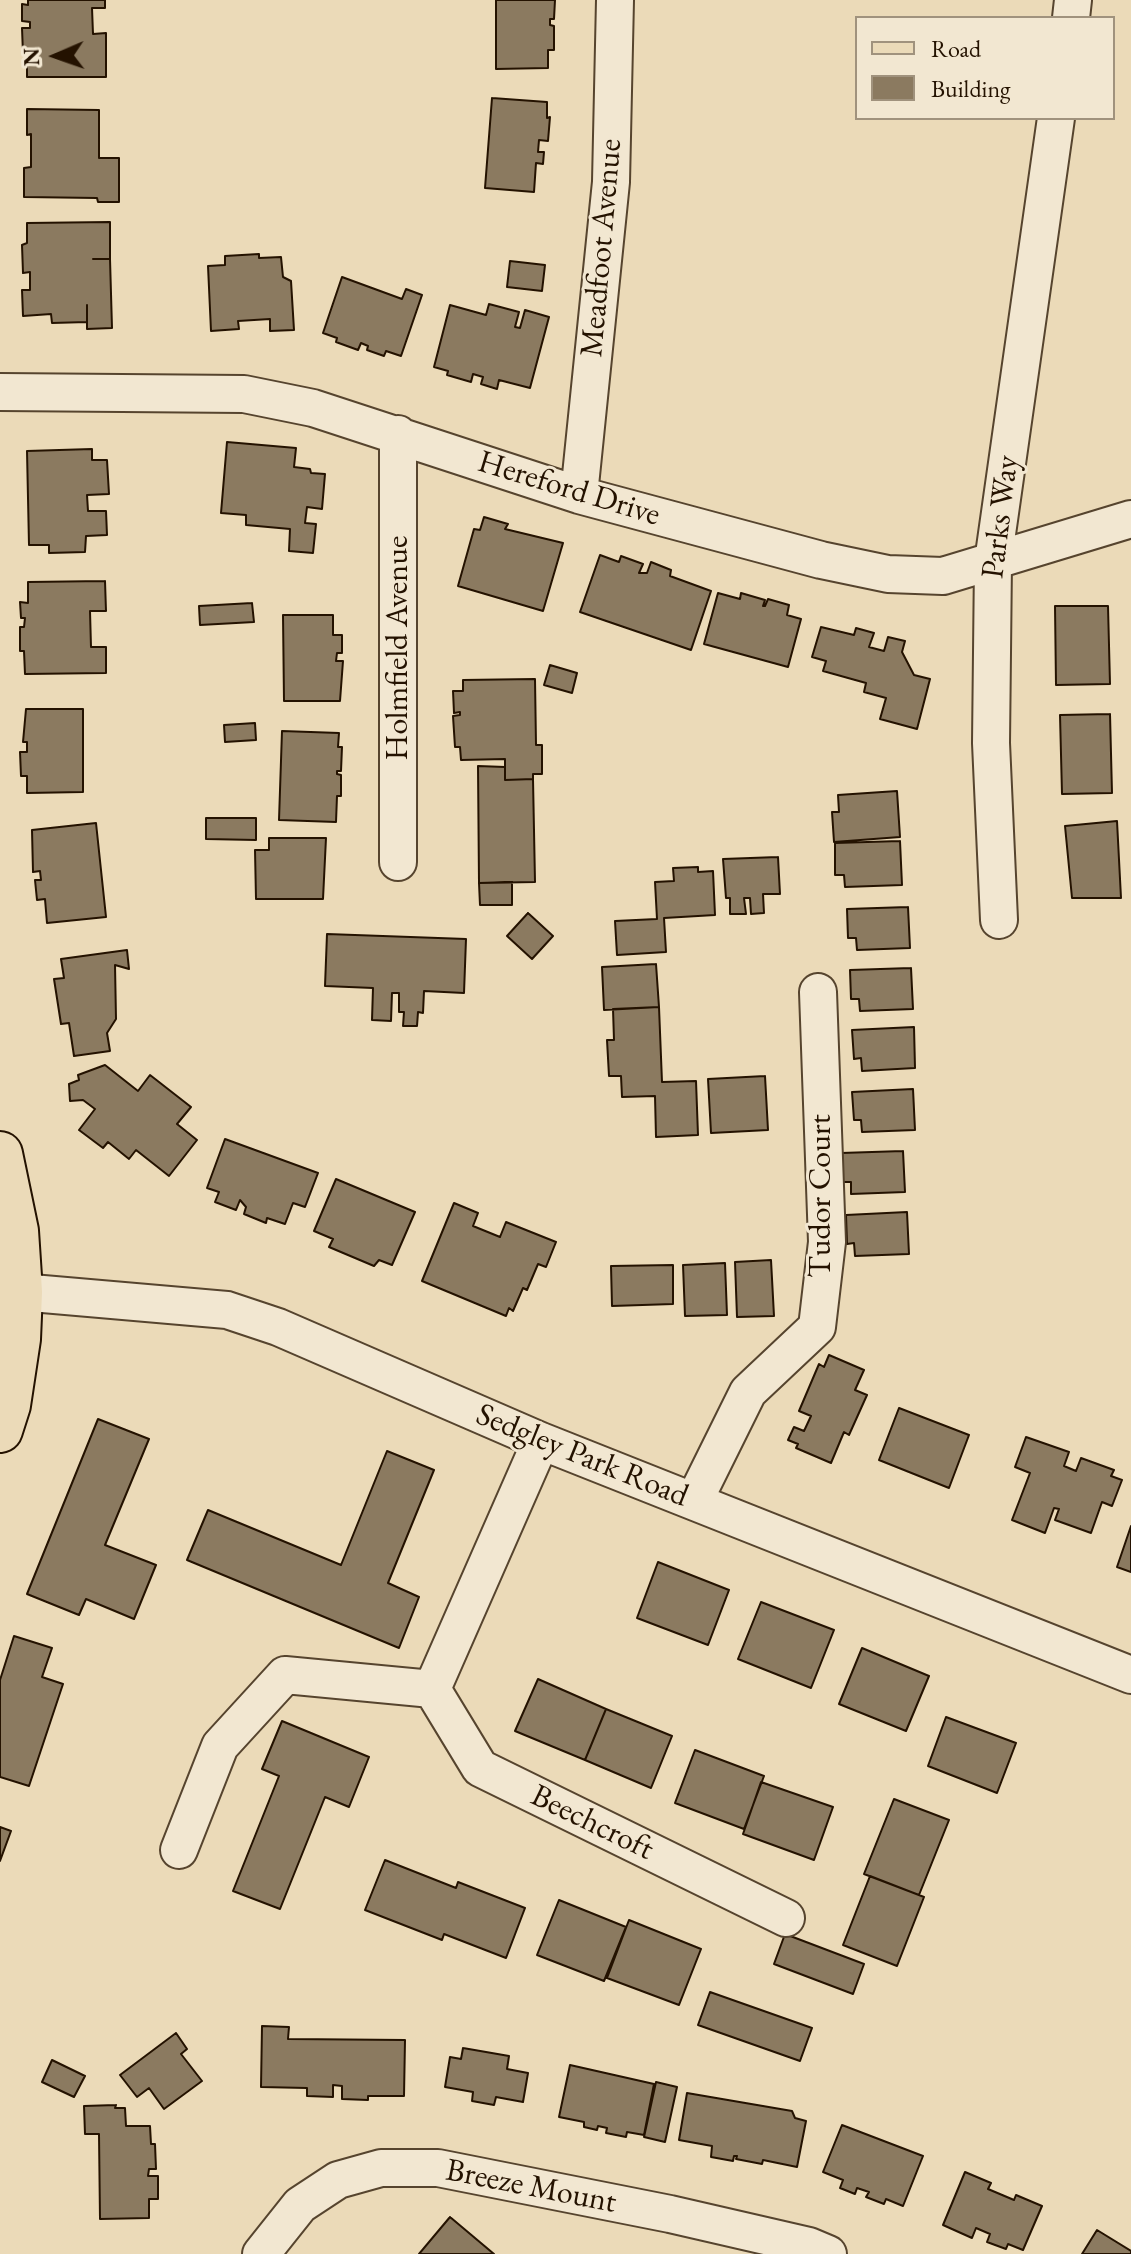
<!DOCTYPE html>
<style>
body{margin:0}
#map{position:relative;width:1131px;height:2254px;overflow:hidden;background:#ebdab8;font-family:"EB Garamond",serif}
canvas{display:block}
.legend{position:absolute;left:855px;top:16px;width:260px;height:104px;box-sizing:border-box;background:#f2e7d1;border:2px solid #a0927d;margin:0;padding:10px 14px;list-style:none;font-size:24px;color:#241200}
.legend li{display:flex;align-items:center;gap:16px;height:40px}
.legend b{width:40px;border:2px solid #a0927d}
.north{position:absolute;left:16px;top:16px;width:80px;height:80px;-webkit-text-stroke:6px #f2e7d1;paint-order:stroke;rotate:268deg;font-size:22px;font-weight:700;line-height:32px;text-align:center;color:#241200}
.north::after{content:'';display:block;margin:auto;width:28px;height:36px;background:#241200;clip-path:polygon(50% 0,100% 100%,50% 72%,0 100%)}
</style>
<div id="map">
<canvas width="1131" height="2254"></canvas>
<ul class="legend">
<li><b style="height:10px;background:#ebdab8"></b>Road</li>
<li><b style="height:22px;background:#8b7a60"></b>Building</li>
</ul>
<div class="north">N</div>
</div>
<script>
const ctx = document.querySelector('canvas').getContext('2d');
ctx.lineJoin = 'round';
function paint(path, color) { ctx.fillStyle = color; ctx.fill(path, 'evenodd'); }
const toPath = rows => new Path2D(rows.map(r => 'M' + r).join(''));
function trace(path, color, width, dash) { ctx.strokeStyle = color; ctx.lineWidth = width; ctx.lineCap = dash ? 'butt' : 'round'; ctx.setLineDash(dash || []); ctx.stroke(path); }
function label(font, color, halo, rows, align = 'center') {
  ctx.font = font + ' "EB Garamond",serif'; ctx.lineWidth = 6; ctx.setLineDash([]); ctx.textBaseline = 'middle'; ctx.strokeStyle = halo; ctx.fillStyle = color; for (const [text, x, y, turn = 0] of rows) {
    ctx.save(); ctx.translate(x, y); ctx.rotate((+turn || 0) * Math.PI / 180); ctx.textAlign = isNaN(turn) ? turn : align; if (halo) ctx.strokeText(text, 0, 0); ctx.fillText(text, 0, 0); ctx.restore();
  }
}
const building = toPath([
 [28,0,105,0,105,8,92,8,93,34,106,33,106,77,27,77,27,54,23,54,22,28,30,28,30,22,22,21,22,4,28,5,28,0],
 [496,0,555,0,554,19,550,19,550,25,554,26,554,50,548,50,548,68,496,69,496,0],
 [492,98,547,102,547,118,550,117,548,141,539,140,538,152,544,152,543,164,536,163,534,192,485,188,492,98],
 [27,109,99,110,99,158,119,158,119,202,98,202,97,198,24,197,24,168,31,167,31,134,27,135,27,109],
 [110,222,110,259,93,259,110,259,112,328,87,329,87,305,87,322,52,323,51,314,23,316,22,290,30,290,30,272,23,273,22,245,27,243,27,223,110,222],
 [259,254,259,258,281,257,283,277,291,281,294,330,270,331,270,319,238,321,239,329,211,331,208,266,225,265,225,256,259,254],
 [510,261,545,265,542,291,507,287,510,261],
 [342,277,402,299,406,289,422,295,401,356,386,351,384,356,367,350,368,346,361,343,358,350,336,342,337,338,323,333,342,277],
 [489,304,519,312,515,327,520,328,525,310,549,317,530,388,499,380,497,389,481,384,483,377,473,374,471,382,447,375,448,371,434,367,450,305,486,315,489,304],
 [227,442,296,448,294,467,310,469,311,473,325,474,322,509,307,507,305,523,316,524,313,553,289,551,290,529,246,525,246,515,221,513,227,442],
 [92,449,92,460,107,460,109,494,87,495,88,511,106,511,107,535,86,536,85,552,49,553,49,545,29,545,27,451,92,449],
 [484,517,508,524,505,529,563,543,543,611,458,586,474,529,480,530,484,517],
 [600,555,619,562,621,556,643,564,639,573,647,573,651,562,671,570,670,576,711,591,691,650,580,612,600,555],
 [105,581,106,611,90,611,91,647,106,647,106,673,25,674,24,651,20,651,20,627,24,627,25,618,21,618,20,602,28,603,28,582,105,581],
 [718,593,740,599,741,593,765,600,763,606,765,606,768,599,789,605,787,615,801,619,788,667,704,644,718,593],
 [252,603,254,622,200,625,199,606,252,603],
 [1055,606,1108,606,1110,684,1056,685,1055,606],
 [283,615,333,615,333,635,342,635,342,653,337,653,336,661,343,661,340,701,284,701,283,615],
 [821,627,854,635,856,628,874,633,869,647,884,651,888,637,905,641,902,652,914,675,930,679,917,729,880,719,886,698,864,692,866,683,823,671,826,661,812,657,821,627],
 [550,665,577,673,572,693,544,685,550,665],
 [535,679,536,745,542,745,542,774,533,774,533,779,505,780,505,759,461,760,460,747,455,747,453,716,460,715,460,712,454,713,453,691,463,691,463,680,535,679],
 [26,709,83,709,83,792,27,793,27,776,21,776,20,752,27,752,27,742,23,742,26,709],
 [1110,714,1112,793,1062,794,1060,715,1110,714],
 [255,723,256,740,225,742,224,725,255,723],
 [282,731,339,733,338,747,342,747,341,771,337,771,337,774,341,775,341,796,337,796,336,822,279,820,282,731],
 [478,766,505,767,505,780,533,779,535,882,479,883,478,766],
 [897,791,900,837,834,842,832,812,839,812,838,795,897,791],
 [206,818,256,818,256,840,206,839,206,818],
 [1117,821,1121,898,1072,898,1065,826,1117,821],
 [96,823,106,917,47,923,45,899,37,900,35,880,41,880,40,871,33,872,32,830,96,823],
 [269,838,326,838,323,899,256,899,255,850,269,850,269,838],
 [900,841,902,885,845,887,844,875,835,875,835,843,900,841],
 [778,857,780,894,763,894,764,913,751,914,750,898,744,898,746,914,730,914,730,898,726,898,723,859,778,857],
 [698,867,698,872,713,871,715,915,664,918,666,952,617,955,615,921,657,919,655,882,674,881,673,868,698,867],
 [512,882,512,905,480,905,479,883,512,882],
 [908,907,910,948,857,950,856,938,848,938,847,909,908,907],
 [528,913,553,936,532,959,507,936,528,913],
 [327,934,466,939,464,993,424,991,423,1013,418,1012,417,1026,403,1026,404,1012,399,1012,399,993,392,993,391,1021,372,1020,373,988,325,986,327,934],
 [127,950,129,969,115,965,116,1019,107,1033,110,1051,74,1056,69,1023,61,1024,54,979,64,978,61,959,127,950],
 [656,964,659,1007,604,1010,602,967,656,964],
 [911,968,913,1009,860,1011,859,999,851,999,850,970,911,968],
 [659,1007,662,1082,696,1081,698,1135,656,1137,655,1096,622,1097,621,1076,609,1076,607,1040,614,1040,613,1009,659,1007],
 [914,1027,915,1068,862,1071,861,1058,854,1059,852,1030,914,1027],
 [105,1065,138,1091,150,1075,191,1107,177,1124,197,1140,169,1176,136,1150,129,1159,108,1142,103,1148,79,1130,95,1109,83,1100,70,1101,69,1084,79,1080,78,1075,105,1065],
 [765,1076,768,1130,711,1133,708,1079,765,1076],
 [913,1089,915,1130,862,1132,861,1120,854,1120,852,1092,913,1089],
 [225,1139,318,1173,305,1207,293,1203,285,1224,267,1218,266,1223,244,1214,246,1207,240,1200,236,1210,215,1202,219,1192,207,1188,225,1139],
 [903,1151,905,1192,851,1194,851,1182,843,1182,841,1153,903,1151],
 [336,1179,415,1212,392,1265,379,1260,374,1266,329,1247,333,1239,314,1231,336,1179],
 [454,1203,478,1213,473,1226,500,1237,506,1222,556,1242,546,1267,538,1264,527,1290,523,1288,513,1311,509,1308,506,1316,422,1281,454,1203],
 [907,1212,909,1254,855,1256,854,1243,847,1244,846,1215,907,1212],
 [771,1260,774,1316,737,1317,735,1262,771,1260],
 [725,1263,727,1315,685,1316,683,1265,725,1263],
 [673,1265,673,1304,612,1306,611,1266,673,1265],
 [829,1355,864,1370,855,1390,867,1395,849,1435,844,1432,831,1463,796,1448,798,1444,788,1440,794,1427,804,1431,811,1416,799,1411,819,1364,824,1367,829,1355],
 [899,1408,969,1435,949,1488,879,1460,899,1408],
 [98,1419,149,1439,105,1545,156,1565,134,1619,86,1599,79,1615,27,1594,98,1419],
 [1026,1437,1069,1452,1064,1466,1076,1471,1081,1458,1114,1470,1111,1476,1122,1480,1112,1506,1102,1502,1091,1533,1055,1520,1059,1509,1054,1508,1045,1533,1012,1520,1030,1473,1015,1467,1026,1437],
 [387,1451,434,1470,388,1583,419,1597,399,1648,187,1560,208,1510,341,1565,387,1451],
 [1131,1526,1131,1572,1117,1567,1131,1526],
 [658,1562,729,1590,708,1645,637,1618,658,1562],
 [761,1602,834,1630,811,1688,738,1659,761,1602],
 [14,1636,52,1648,42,1677,63,1684,29,1786,0,1777,0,1680,14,1636],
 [862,1648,929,1676,906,1731,839,1704,862,1648],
 [538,1679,606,1709,585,1760,515,1731,538,1679],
 [606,1709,672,1736,651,1788,585,1760,606,1709],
 [946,1717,1016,1743,997,1793,928,1766,946,1717],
 [282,1721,369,1757,349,1807,325,1797,280,1909,233,1891,279,1776,262,1769,282,1721],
 [695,1750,764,1776,744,1829,675,1803,695,1750],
 [761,1782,833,1807,814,1860,743,1834,761,1782],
 [894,1799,949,1820,919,1895,864,1874,894,1799],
 [0,1827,11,1831,0,1861,0,1827],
 [385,1860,456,1888,458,1882,525,1908,506,1958,444,1934,442,1940,365,1910,385,1860],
 [870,1876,924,1897,897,1966,843,1945,870,1876],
 [559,1900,626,1927,604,1981,537,1955,559,1900],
 [629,1920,701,1949,679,2005,607,1978,629,1920],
 [785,1934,864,1964,853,1994,774,1964,785,1934],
 [710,1992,812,2028,800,2061,698,2025,710,1992],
 [262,2026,289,2027,288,2039,405,2040,404,2096,368,2096,368,2100,342,2099,342,2086,333,2085,333,2097,307,2096,307,2088,261,2087,262,2026],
 [176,2033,187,2049,181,2054,202,2081,164,2109,149,2088,137,2097,120,2075,176,2033],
 [463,2048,509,2056,507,2069,528,2073,523,2102,496,2097,494,2105,472,2101,473,2092,445,2087,450,2057,461,2059,463,2048],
 [52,2060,85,2076,74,2097,42,2082,52,2060],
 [570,2065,654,2084,644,2135,627,2132,626,2137,606,2133,607,2128,598,2126,597,2130,584,2127,584,2122,559,2117,570,2065],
 [656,2082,677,2087,665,2142,644,2137,656,2082],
 [687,2093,792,2111,795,2118,806,2121,797,2167,763,2160,762,2164,736,2159,737,2156,734,2156,733,2161,711,2157,712,2146,679,2140,687,2093],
 [116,2105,115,2108,125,2108,126,2126,150,2126,151,2144,155,2144,156,2169,149,2169,148,2176,158,2176,158,2199,149,2199,149,2218,100,2219,99,2134,85,2134,84,2106,116,2105],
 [842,2125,923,2156,903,2206,886,2199,884,2204,866,2197,869,2192,857,2188,855,2194,840,2188,843,2180,823,2172,842,2125],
 [965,2172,991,2183,988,2189,1014,2200,1016,2195,1042,2206,1023,2250,1008,2244,1006,2249,987,2242,990,2234,976,2228,972,2238,943,2225,965,2172],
 [450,2217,494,2254,419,2254,450,2217],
 [1097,2230,1131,2251,1131,2254,1082,2254,1097,2230]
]);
paint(building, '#8b7a60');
trace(building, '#241200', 2);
const minor = toPath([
 [1071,18,1073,0],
 [0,392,244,394,313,408,579,495,821,560,888,574,943,576,1131,519],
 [579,495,611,182,615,0],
 [398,862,398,434],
 [999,920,991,743,993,562,1056,118],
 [20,1292,227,1310,278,1327,541,1441,1131,1675],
 [694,1501,748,1392,817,1327,827,1242,818,992],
 [432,1689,541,1441],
 [179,1850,220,1746,285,1675,432,1689,480,1768,786,1918],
 [261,2254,300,2205,338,2180,381,2168,438,2168,670,2214,809,2246,828,2254]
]);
const primary = toPath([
 [0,1154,16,1231,20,1292,18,1339,8,1405,0,1430]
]);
trace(minor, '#56442e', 40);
trace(primary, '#241200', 48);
trace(minor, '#f2e7d1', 36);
trace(primary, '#ebdab8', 44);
label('32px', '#241200', '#f2e7d1', [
 ["Meadfoot Avenue",602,248,-85],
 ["Hereford Drive",569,489,17],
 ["Parks Way",1001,517,-83],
 ["Holmfield Avenue",398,648,-90],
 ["Tudor Court",821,1196,-90],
 ["Sedgley Park Road",582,1456,22],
 ["Beechcroft",592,1823,26],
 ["Breeze Mount",531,2187,11]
]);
</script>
